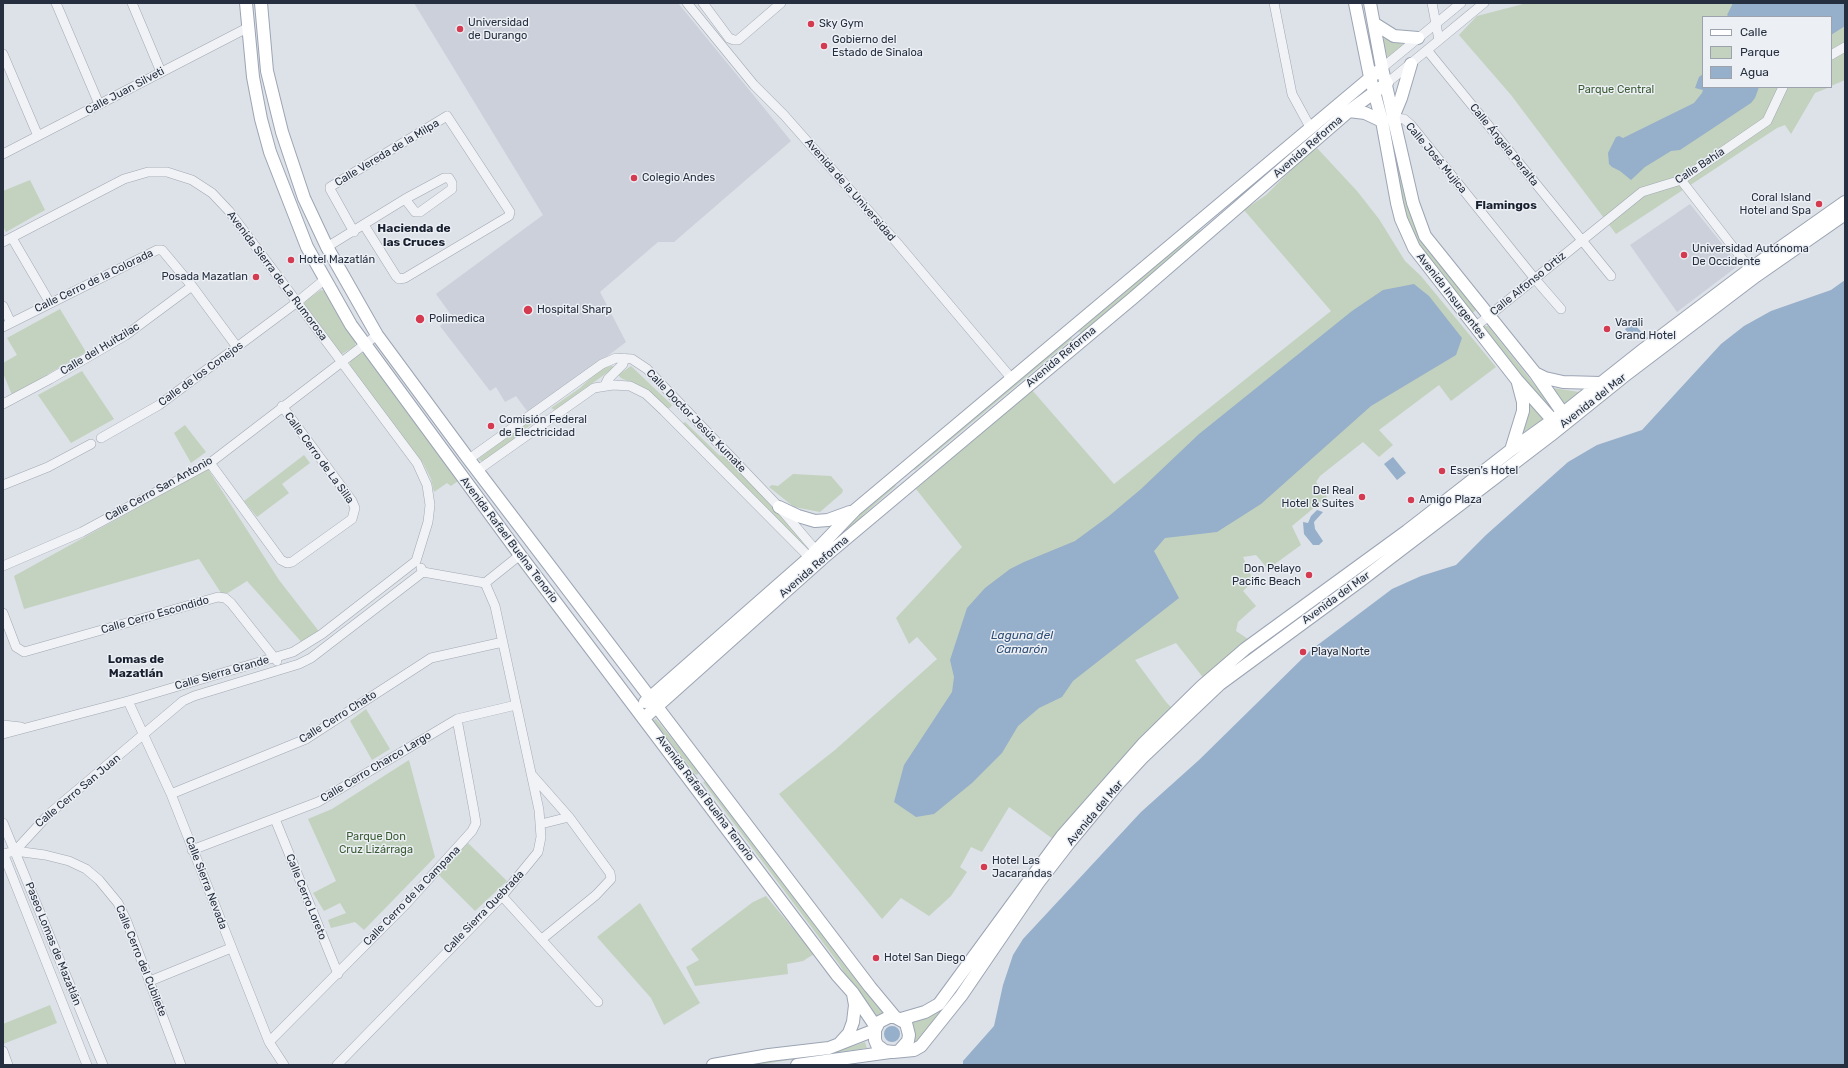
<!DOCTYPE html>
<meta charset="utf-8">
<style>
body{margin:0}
#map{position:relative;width:1848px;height:1068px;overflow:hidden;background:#dde1e8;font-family:Rubik,sans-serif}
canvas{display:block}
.frame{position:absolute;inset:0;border:4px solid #262f3f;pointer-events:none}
.legend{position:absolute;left:1702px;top:16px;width:130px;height:72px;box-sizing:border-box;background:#ecf0f5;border:1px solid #9da3ac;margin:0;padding:5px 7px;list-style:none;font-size:12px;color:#262f3f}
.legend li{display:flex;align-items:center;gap:8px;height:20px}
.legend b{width:20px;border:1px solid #9da3ac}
</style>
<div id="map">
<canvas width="1848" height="1068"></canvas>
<div class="frame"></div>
<ul class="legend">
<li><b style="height:5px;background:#fff"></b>Calle</li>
<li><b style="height:11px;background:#c3d2be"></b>Parque</li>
<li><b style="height:11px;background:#96afca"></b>Agua</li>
</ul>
</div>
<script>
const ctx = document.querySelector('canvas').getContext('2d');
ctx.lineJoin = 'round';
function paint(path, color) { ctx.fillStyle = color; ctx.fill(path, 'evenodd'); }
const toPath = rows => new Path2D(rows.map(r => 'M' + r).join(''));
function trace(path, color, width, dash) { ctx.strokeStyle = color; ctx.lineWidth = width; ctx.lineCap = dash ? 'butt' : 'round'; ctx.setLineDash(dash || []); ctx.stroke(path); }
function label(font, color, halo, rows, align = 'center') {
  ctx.font = font + ' Rubik,sans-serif'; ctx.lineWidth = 3; ctx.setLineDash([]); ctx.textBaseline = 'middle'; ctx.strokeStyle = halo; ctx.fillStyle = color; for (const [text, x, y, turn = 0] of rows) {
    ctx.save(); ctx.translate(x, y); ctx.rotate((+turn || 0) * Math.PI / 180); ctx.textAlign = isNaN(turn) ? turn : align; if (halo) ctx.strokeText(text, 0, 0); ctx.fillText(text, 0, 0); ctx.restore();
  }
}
paint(toPath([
 [414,3,678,3,791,141,674,242,658,242,600,292,626,342,530,415,516,396,505,402,496,387,490,391,440,326,452,316,436,294,543,215],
 [1690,204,1739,265,1677,312,1630,245]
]), '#cbd0da');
paint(toPath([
 [1527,3,1845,3,1845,80,1831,86,1831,17,1703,17,1703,87,1830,87,1815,93,1791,134,1785,125,1777,128,1616,234,1511,95,1459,35,1477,16],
 [1386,37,1404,45,1388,59,1383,40],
 [1382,86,1406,198,1477,308,1474,312,1469,314,1416,241,1402,204,1376,90],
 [1317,148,1357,191,1379,219,1405,261,1421,276,1496,367,1451,401,1439,385,1379,430,1393,445,1379,457,1363,442,1320,476,1316,482,1327,497,1292,526,1301,545,1268,569,1256,555,1243,557,1253,581,1243,591,1256,606,1238,622,1236,631,1251,641,1205,680,1176,643,1135,660,1166,702,1173,709,1053,839,1009,807,982,852,971,847,960,867,967,872,951,896,929,916,901,898,882,919,779,794,835,750,937,659,917,637,909,644,896,618,962,547,916,489,1032,390,1114,484,1331,311,1244,210,1266,195,1308,153],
 [30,180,45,210,6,232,3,227,3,191],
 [1226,204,1228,204,1200,229,1198,235,1082,335,1079,331],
 [321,290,325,291,356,340,355,346,342,354,335,352,303,306,306,300],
 [60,309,86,352,12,395,3,373,3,363,17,355,7,338],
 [1483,326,1488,326,1553,408,1548,411,1482,331],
 [1070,335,1072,339,915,470,913,469],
 [361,353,364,354,458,481,451,486,447,483,434,492,431,479,423,463,350,369,350,361],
 [612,366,615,367,555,410,551,408,580,388,597,372,605,367],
 [631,366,672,405,670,408,664,409,639,386,621,378,618,375],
 [82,371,114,419,71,443,38,395],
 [1547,387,1579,392,1579,395,1560,407],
 [1528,401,1545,418,1521,434],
 [534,416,538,419,515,437,514,440,483,462,478,459],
 [685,422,719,455,728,458,804,540,804,544,802,544,682,424],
 [185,425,206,452,191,463,174,433],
 [304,455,310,463,282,484,289,493,257,517,244,501],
 [208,469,279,580,321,634,305,646,247,581,223,596,199,559,24,609,14,576],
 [793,474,831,476,843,490,842,493,820,512,794,507,769,487,772,485,778,486],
 [897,485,862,516,862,519,829,547,826,543,893,486],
 [366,709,390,749,372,760,350,721],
 [656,719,700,773,696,775,653,720],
 [409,760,435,857,364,930,355,922,331,928,328,920,346,913,340,903,324,911,313,893,336,881,308,819,332,809],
 [706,781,888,1014,875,1023,839,964,703,782],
 [468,843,507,881,475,911,438,874],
 [766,896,814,954,803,961,787,964,788,974,695,986,686,967,699,960,691,949,753,902],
 [640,903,700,1003,664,1025,651,998,597,937],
 [992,942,935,1025,911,1048,912,1021,922,1018],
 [50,1005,57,1023,3,1044,3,1024],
 [865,1042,867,1048,757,1065,741,1065,832,1053]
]), '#c3d2be');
paint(toPath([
 [1733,3,1845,3,1845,26,1831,35,1831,17,1729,17,1727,15],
 [1703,74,1703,87,1759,87,1755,98,1751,103,1680,150,1671,151,1645,167,1631,180,1620,171,1612,167,1609,164,1608,153,1616,137,1619,136,1623,138,1694,103,1702,93,1703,90,1695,88,1699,77],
 [1845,280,1845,1065,963,1065,963,1061,994,1026,1003,985,1013,955,1023,939,1141,812,1199,760,1311,650,1392,589,1421,576,1456,565,1486,535,1568,462,1597,445,1642,430,1721,344,1744,326,1771,311,1831,290],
 [1414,284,1429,296,1462,338,1456,355,1371,406,1261,504,1217,532,1165,538,1154,551,1179,598,1073,681,1062,697,1039,708,1018,726,1002,753,972,783,934,814,916,817,894,802,904,765,952,692,954,677,950,660,967,608,985,588,1010,569,1024,562,1075,541,1109,516,1141,489,1199,434,1352,311,1383,290],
 [1633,323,1647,338,1633,339,1625,329],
 [1393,457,1406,473,1397,480,1384,464],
 [1317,510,1323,512,1314,522,1315,529,1323,541,1319,545,1313,545,1304,534,1303,522,1308,523,1311,516],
 '884 1034a8 8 0 1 1 16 0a8 8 0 1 1-16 0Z'
]), '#96afca');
const minor = toPath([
 [56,3,99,104],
 [132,3,161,72],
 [687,3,754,85,784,115,898,244,1012,379],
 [703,3,729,38,734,40,738,40,781,3],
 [1274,3,1292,94,1310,127],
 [1432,3,1439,40],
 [1427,50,1611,276],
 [3,54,38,136],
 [1831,55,1845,47],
 [1382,68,1461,3],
 [1387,83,1484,3],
 [1395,118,1404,119,1411,125,1535,279,1561,309],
 [3,154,247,28],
 [1681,180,1754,274],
 [354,232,330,189,330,187,447,116,510,212,509,216,405,278,399,279,396,276,364,225],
 [12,238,50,303],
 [3,242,124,179,148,172,167,172,192,180,212,193,229,211,417,463,427,485,430,505,428,522,416,561],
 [327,247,405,199,444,178,449,178,452,183,452,189,420,212,415,212,405,199],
 [3,306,11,323],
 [3,327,157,250,162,250,192,286,237,347],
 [1475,327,1642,192,1681,180,1767,121,1783,87],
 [605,385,608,379,623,364,624,358],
 [3,404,50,379,126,335,192,286],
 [101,438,159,405,296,303,324,280],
 [469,459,602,364,616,358,632,359,647,369,779,507,819,554],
 [210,463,281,560,287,563,292,562,352,519,355,508,352,501,282,406],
 [478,470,594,388,613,385,630,386,646,394,664,411,813,561],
 [3,485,48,467,91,444],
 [3,566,82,532,210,463,377,335],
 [421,568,423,572,485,583,520,555],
 [3,613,16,647,24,652,218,597,225,598,231,603,277,661],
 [128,701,171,794,269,1042,284,1065],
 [3,725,21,727],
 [3,734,128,701,293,652,322,634,416,561],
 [532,775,569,817,610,873,611,879,596,895,542,939],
 [171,794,306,739,431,658,503,642],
 [275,819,338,974],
 [3,823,103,1065],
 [541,824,569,817],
 [192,850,318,802,457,719,516,705],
 [15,851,49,814,183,701,194,696,299,664,311,658,423,572],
 [3,853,87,1065],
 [3,854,15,851,45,855,69,861,86,869,99,880,118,903,127,922,181,1065],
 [502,896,598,1002],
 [150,981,231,948],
 [269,1042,407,903,472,831,476,823,474,811,457,719],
 [3,1051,8,1065],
 [337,1065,502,896,538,852,541,837,539,810,495,606,485,583]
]);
const major = toPath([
 [246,3,253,77,261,119,270,152,307,247,351,325,520,555,837,975,853,993,876,1027],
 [261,3,267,71,282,132,304,198,327,247,377,335,467,457,870,987,895,1017],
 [1355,3,1370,77,1382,121,1397,203,1401,219,1414,248,1517,380,1557,425],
 [1370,3,1382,68,1413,203,1425,236,1535,373,1567,419],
 [1375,24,1394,36,1418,38],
 [1349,111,1365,113,1382,121],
 [1394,115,1401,98,1411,64],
 [1535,373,1545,378,1563,382,1600,383],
 [1511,450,1523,411,1523,402,1518,383],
 [779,507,798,516,815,521,828,520,850,512],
 [645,702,809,558,855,510,1382,68],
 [644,718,823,558,1133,298,1349,111,1387,83],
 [901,1019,925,1012,939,1004,1062,836,1144,743,1202,686,1245,649,1407,531,1511,450,1567,410,1644,349,1750,269,1845,202],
 [840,1043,849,1033,853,1022,855,1005,853,994],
 [900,1050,908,1041,909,1035,906,1023,895,1017,889,1017,879,1022,875,1030,875,1040,877,1045,885,1051,893,1052,914,1050,921,1046,961,996,1038,883,1069,843,1117,785,1142,758,1220,684,1360,581,1551,435,1623,377,1756,276,1845,214],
 [713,1065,769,1055,829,1048,875,1030],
 [797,1065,890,1052]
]);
trace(minor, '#a2a8b2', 10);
trace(major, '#9ca5b4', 14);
trace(minor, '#f0f2f6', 9);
trace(major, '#fff', 12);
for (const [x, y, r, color] of [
 [811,24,4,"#d43b51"],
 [460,29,4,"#d43b51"],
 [824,46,4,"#d43b51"],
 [634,178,4,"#d43b51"],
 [1819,204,4,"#d43b51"],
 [1684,255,4,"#d43b51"],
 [291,260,4,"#d43b51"],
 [256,277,4,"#d43b51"],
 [528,310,5,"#d43b51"],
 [420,319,5,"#d43b51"],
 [1607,329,4,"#d43b51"],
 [491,426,4,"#d43b51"],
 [1442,471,4,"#d43b51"],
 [1362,497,4,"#d43b51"],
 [1411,500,4,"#d43b51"],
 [1309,575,4,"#d43b51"],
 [1303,652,4,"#d43b51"],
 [984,867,4,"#d43b51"],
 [876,958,4,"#d43b51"]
]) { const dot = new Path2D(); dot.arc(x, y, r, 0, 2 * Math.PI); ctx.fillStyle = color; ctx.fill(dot); trace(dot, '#ecf0f5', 1.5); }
label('11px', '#262f3f', '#ecf0f5', [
 ["Universidad",468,23],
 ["de Durango",468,36],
 ["Sky Gym",819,24],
 ["Gobierno del",832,40],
 ["Estado de Sinaloa",832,53],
 ["Colegio Andes",642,178],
 ["Coral Island",1811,198,"right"],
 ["Hotel and Spa",1811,211,"right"],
 ["Universidad Autónoma",1692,249],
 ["De Occidente",1692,262],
 ["Hotel Mazatlán",299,260],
 ["Posada Mazatlan",248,277,"right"],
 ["Hospital Sharp",537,310],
 ["Polimedica",429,319],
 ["Varali",1615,323],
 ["Grand Hotel",1615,336],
 ["Comisión Federal",499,420],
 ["de Electricidad",499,433],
 ["Essen's Hotel",1450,471],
 ["Del Real",1354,491,"right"],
 ["Hotel & Suites",1354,504,"right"],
 ["Amigo Plaza",1419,500],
 ["Don Pelayo",1301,569,"right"],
 ["Pacific Beach",1301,582,"right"],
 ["Playa Norte",1311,652],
 ["Hotel Las",992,861],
 ["Jacarandas",992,874],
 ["Hotel San Diego",884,958]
], 'left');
label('11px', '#3a5b32', '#ecf0f5', [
 ["Parque Central",1616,90],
 ["Parque Don",376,837],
 ["Cruz Lizárraga",376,850]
]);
label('11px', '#262f3f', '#ecf0f5', [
 ["Calle Juan Silveti",125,91,-28],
 ["Calle Ángela Peralta",1504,145,51],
 ["Avenida Reforma",1308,147,-41],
 ["Calle Vereda de la Milpa",387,153,-31],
 ["Calle José Mujica",1436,158,50],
 ["Calle Bahía",1700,166,-33],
 ["Avenida de la Universidad",850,190,49],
 ["Avenida Sierra de La Rumorosa",277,276,53],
 ["Calle Cerro de la Colorada",94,281,-26],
 ["Calle Alfonso Ortiz",1528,284,-39],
 ["Avenida Insurgentes",1451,296,52],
 ["Calle del Huitzilac",100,349,-31],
 ["Avenida Reforma",1061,357,-40],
 ["Calle de los Conejos",201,374,-36],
 ["Avenida del Mar",1593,401,-38],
 ["Calle Doctor Jesús Kumate",696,421,46],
 ["Calle Cerro de La Silla",319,458,54],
 ["Calle Cerro San Antonio",159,489,-29],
 ["Avenida Rafael Buelna Tenorio",509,540,53],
 ["Avenida Reforma",814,567,-41],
 ["Avenida del Mar",1336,598,-36],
 ["Calle Cerro Escondido",155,615,-16],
 ["Calle Sierra Grande",222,673,-16],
 ["Calle Cerro Chato",338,717,-32],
 ["Calle Cerro Charco Largo",376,767,-31],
 ["Calle Cerro San Juan",78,791,-40],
 ["Avenida Rafael Buelna Tenorio",705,798,53],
 ["Avenida del Mar",1095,813,-50],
 ["Calle Sierra Nevada",206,883,69],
 ["Calle Cerro de la Campana",412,896,-46],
 ["Calle Cerro Loreto",306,897,68],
 ["Calle Sierra Quebrada",484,912,-46],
 ["Paseo Lomas de Mazatlán",53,944,68],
 ["Calle Cerro del Cubilete",141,961,68]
]);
label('bold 12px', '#18202f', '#ecf0f5', [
 ["Flamingos",1506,206],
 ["Hacienda de",414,229],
 ["las Cruces",414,243],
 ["Lomas de",136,660],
 ["Mazatlán",136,674]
]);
label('italic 12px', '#2e4d74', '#ecf0f5', [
 ["Laguna del",1022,636],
 ["Camarón",1022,650]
]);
</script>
